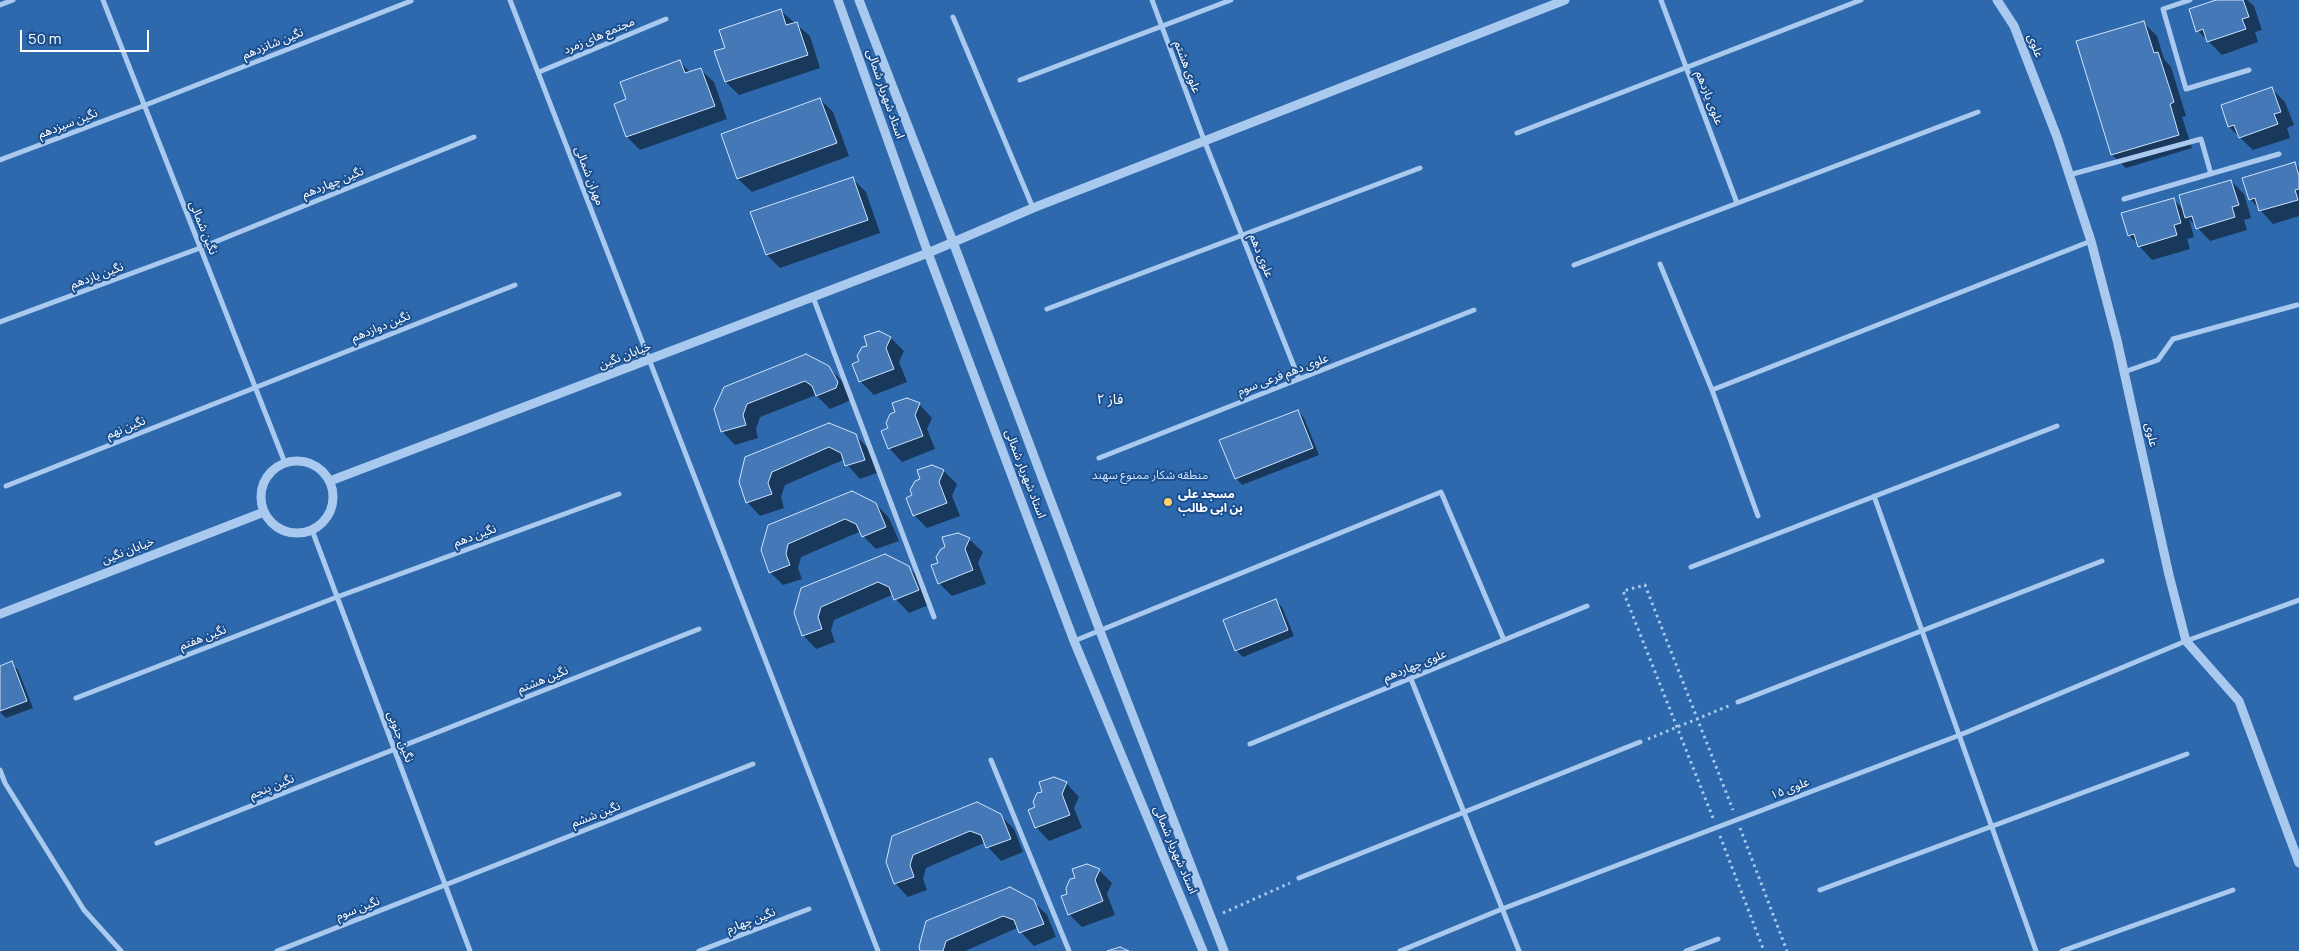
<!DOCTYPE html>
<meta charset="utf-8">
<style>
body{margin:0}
#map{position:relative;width:2299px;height:951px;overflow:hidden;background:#1b4f8f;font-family:Manrope,sans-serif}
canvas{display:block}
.scale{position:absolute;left:20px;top:30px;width:129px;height:22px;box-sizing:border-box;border:2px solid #fff;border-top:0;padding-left:6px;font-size:15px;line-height:18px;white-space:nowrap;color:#fff;-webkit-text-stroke:4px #1b4f8f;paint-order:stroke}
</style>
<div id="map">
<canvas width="2299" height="951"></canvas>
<div class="scale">50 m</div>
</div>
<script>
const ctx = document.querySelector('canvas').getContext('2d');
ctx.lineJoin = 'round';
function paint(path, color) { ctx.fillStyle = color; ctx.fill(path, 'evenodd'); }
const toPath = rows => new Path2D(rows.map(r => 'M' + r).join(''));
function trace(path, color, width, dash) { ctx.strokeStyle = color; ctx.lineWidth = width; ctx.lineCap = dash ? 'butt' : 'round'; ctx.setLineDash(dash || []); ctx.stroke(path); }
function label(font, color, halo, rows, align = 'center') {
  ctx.font = font + ' Manrope,"Noto Sans Arabic",sans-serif'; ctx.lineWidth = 4; ctx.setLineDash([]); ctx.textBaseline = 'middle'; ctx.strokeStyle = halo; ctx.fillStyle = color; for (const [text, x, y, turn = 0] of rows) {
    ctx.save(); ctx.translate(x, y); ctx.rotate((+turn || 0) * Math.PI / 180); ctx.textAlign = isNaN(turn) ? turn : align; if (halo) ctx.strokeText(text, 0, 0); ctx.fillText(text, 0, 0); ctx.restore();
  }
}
paint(toPath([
 [0,0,2299,0,2299,951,0,951]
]), '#2e69ad');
paint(toPath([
 [2220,0,2247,0,2254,6,2262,30,2255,32,2258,42,2222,55,2198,31],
 [781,11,810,36,820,68,739,95,726,82,716,52,726,48],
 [2143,22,2157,36,2164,59,2171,67,2186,116,2182,117,2192,148,2126,168,2112,155],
 [680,62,691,73,700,69,714,82,727,119,640,150,627,137,627,100],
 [2272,89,2285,102,2294,125,2287,128,2290,138,2253,150,2229,127,2222,106],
 [820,99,833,112,849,156,752,192,738,179,722,135],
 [2295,164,2299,168,2299,216,2273,224,2250,199],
 [852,178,866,192,880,233,780,268,767,255],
 [2231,181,2244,194,2251,218,2244,220,2247,230,2210,241,2189,219,2194,237,2187,239,2190,249,2152,260,2129,235,2173,199,2185,211],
 [891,338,904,351,899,362,907,382,874,395,861,382,854,365,861,362,868,346],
 [828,367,842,381,851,397,849,401,830,409,816,395,760,417,756,429,758,438,735,445,722,431,715,409],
 [919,404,932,418,927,429,935,449,902,462,889,448,889,429],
 [1298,411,1304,418,1319,455,1242,485,1236,478],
 [856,436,869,449,877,473,860,479,843,460,785,485,781,497,784,508,760,516,747,502,740,482],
 [944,471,957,484,952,496,960,516,927,528,914,515,914,496,921,480],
 [876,504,889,518,899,541,876,549,859,532,801,557,798,568,802,579,783,585,770,572,769,526],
 [969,539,983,552,978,563,986,584,952,596,939,583,940,563],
 [908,567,922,581,931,604,909,613,892,595,834,620,831,631,835,642,816,649,803,635,795,613],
 [1276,601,1282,607,1294,636,1243,657,1236,650],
 [11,663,18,670,33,708,6,718,0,712,0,667],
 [1066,783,1079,797,1074,808,1082,828,1049,841,1036,827,1036,808,1043,792],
 [1000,815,1014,829,1023,852,1001,861,984,843,926,868,923,879,927,890,908,897,895,883,887,861],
 [1099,870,1112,883,1107,894,1115,915,1082,927,1069,914,1069,895],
 [1033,901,1047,915,1056,937,1034,946,1017,928,965,951,922,951]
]), '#0007');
const building = toPath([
 [2216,0,2243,0,2249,17,2242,19,2246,29,2207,42,2203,29,2196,32,2189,9,2216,0],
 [781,9,786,25,797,22,808,55,725,82,714,51,725,48,719,30,781,9],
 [2144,21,2154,53,2158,52,2174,102,2170,104,2179,135,2111,155,2076,41,2144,21],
 [680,60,685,73,701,68,715,106,626,137,614,104,626,99,620,82,680,60],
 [2272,87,2281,112,2274,114,2278,124,2239,138,2234,125,2228,127,2221,105,2272,87],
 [820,98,837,143,737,179,721,134,820,98],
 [2295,162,2299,176,2299,189,2295,190,2298,200,2259,211,2255,198,2249,200,2242,178,2295,162],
 [853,177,868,220,766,255,750,212,853,177],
 [2231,180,2239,205,2232,207,2235,217,2196,229,2192,216,2185,218,2179,195,2231,180],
 [2174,198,2181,223,2174,225,2177,235,2138,247,2134,234,2128,236,2121,213,2174,198],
 [879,331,891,337,886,348,894,369,859,382,852,364,859,361,857,356,862,347,867,346,864,336,879,331],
 [806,354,829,366,838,382,836,388,816,396,812,386,805,381,747,404,743,415,746,425,721,432,714,409,724,387,806,354],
 [907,398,920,403,915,415,923,436,888,449,881,431,888,428,886,423,890,414,895,412,892,403,907,398],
 [1298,410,1313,448,1235,479,1219,440,1298,410],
 [829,423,856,434,865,460,845,466,841,453,829,447,772,472,768,483,772,494,746,503,739,482,745,457,829,423],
 [932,465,944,470,939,482,947,503,913,516,906,498,912,495,910,490,915,481,920,479,917,470,932,465],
 [852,491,876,503,886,527,862,537,856,524,845,519,788,544,786,554,790,565,769,573,761,550,768,525,852,491],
 [958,533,970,538,965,549,973,570,938,584,931,565,938,563,936,557,941,549,945,547,942,537,958,533],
 [885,554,909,566,919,590,894,600,889,587,878,582,821,607,818,617,822,629,802,636,794,613,801,588,885,554],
 [1276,599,1288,630,1235,651,1223,620,1276,599],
 [12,661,27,701,0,711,0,666,12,661],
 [1054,777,1067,782,1062,794,1070,815,1035,828,1028,810,1035,807,1033,802,1037,793,1042,792,1039,782,1054,777],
 [977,802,1001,814,1011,839,986,848,981,835,970,831,913,855,910,865,914,877,894,884,886,862,892,836,977,802],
 [1087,864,1100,869,1095,880,1103,901,1068,915,1061,896,1067,894,1066,888,1070,879,1075,878,1072,869,1087,864],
 [1010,887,1034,900,1044,924,1019,933,1014,920,1003,916,946,941,943,951,920,951,919,947,926,921,1010,887],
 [1120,947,1129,951,1107,951,1120,947]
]);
paint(building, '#4478b7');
trace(building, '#cfe3fa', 1);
trace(toPath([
 [1648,739,1731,705],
 [1713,818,1623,591,1645,585,1733,810],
 [1740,828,1787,951],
 [1720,836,1764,951],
 [1223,913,1290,883]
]), '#a9c9ee', 3, [2.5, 4]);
trace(toPath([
 [103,0,285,463],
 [510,0,878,951],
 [1152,0,1204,140,1299,379],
 [1661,0,1737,203],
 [2190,0,2163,9,2186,89,2249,70],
 [0,5,13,0],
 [953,17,1033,208],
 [539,72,666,19],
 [1020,80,1231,0],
 [1517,133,1861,0],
 [0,160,143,106,411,1],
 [2069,175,2201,139,2211,174],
 [2124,199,2279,154],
 [1660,264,1712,390,1758,516],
 [1574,265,1978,112],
 [813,297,934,617],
 [1047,309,1420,168],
 [0,322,200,248,474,137],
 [2124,372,2158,360,2173,339,2297,305],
 [1712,390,2091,241],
 [1099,458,1474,310],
 [6,486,515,285],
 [1874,496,2036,951],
 [312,530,470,951],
 [1691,567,2057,426],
 [1074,641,1441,492,1504,640],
 [1411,679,1519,951],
 [76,698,337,597,619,494],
 [1738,702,2102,561],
 [1250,744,1587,606],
 [991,760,1069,951],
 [0,770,5,783,84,910,121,951],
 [157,843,699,629],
 [1299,878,1640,742],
 [1820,890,2187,754],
 [277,951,753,764],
 [699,951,809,909],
 [1400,951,1502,909,1960,735,2186,641,2299,600],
 [1686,951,1718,939],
 [2062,951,2233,890]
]), '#a9c9ee', 5);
trace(toPath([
 [838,0,928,253,1074,641,1203,951],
 [859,0,953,242,1100,631,1224,951],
 [1997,0,2014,26,2057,137,2091,241,2117,340,2169,575,2186,641,2239,701,2299,863],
 '261 497a36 36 0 1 1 72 0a36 36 0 1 1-72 0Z',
 [330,481,928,253,1033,208,1565,0],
 [0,614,264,512]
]), '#a9c9ee', 9);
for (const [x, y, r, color] of [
 [1168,502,5,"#ffd166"]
]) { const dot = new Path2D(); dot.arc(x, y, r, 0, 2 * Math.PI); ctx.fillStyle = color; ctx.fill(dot); trace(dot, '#1b4f8f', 2); }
label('12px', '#fff', '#1b4f8f', [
 ["مجتمع های زمرد",599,36,-23],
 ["نگین شانزدهم",273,44,-22],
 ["علوی",2035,46,69],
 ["علوی هشتم",1187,67,69],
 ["استاد شهریار شمالی",885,94,71],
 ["علوی یازدهم",1709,98,69],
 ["نگین سیزدهم",68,124,-21],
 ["مهران شمالی",589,176,69],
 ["نگین چهاردهم",333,183,-22],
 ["نگین شمالی",203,228,68],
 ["علوی دهم",1261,256,68],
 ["نگین یازدهم",97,276,-20],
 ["نگین دوازدهم",381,327,-22],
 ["خیابان نگین",625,356,-21],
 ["علوی دهم فرعی سوم",1283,375,-21],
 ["نگین نهم",126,428,-22],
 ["علوی",2151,435,78],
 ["استاد شهریار شمالی",1025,474,69],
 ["نگین دهم",475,536,-20],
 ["خیابان نگین",128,551,-21],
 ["نگین هفتم",203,638,-21],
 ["علوی چهاردهم",1415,666,-22],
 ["نگین هشتم",543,680,-22],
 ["نگین جنوبی",400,737,69],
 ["نگین پنجم",272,787,-22],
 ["علوی ۱۵",1790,789,-21],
 ["نگین ششم",596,815,-21],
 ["استاد شهریار شمالی",1175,850,67],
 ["نگین سوم",358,909,-21],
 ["نگین چهارم",751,921,-21]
]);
label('12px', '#cfe3fa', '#1b4f8f', [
 ["منطقه شکار ممنوع سهند",1150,476]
]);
label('bold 12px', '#fff', '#1b4f8f', [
 ["مسجد علی",1178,495],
 ["بن ابی طالب",1178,509]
], 'left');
label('14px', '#fff', '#1b4f8f', [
 ["فاز ۲",1110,400]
]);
</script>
